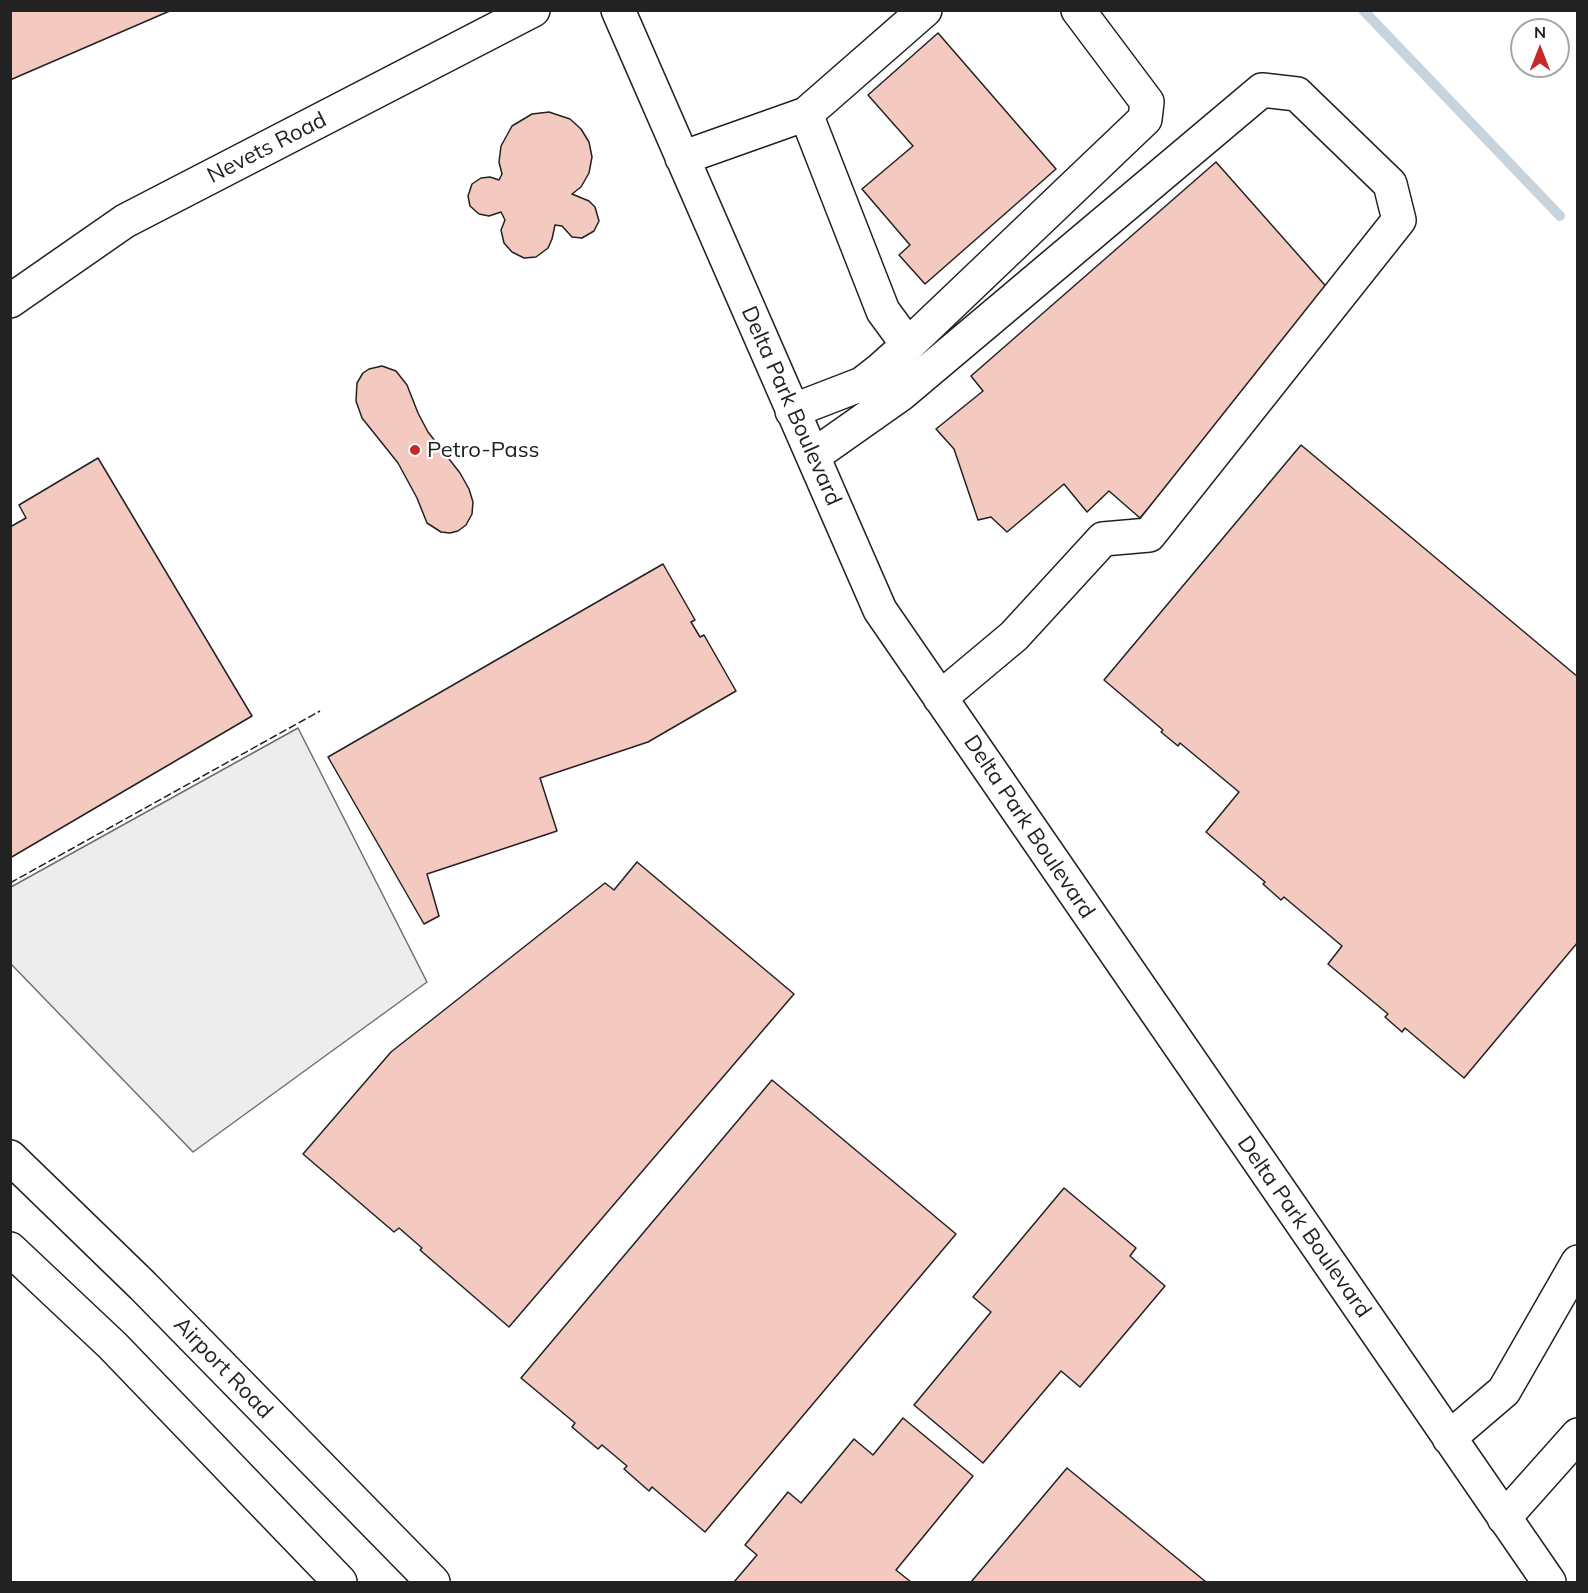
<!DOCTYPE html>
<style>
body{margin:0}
#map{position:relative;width:1588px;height:1593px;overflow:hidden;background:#fff;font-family:Mulish,sans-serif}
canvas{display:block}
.frame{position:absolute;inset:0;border:12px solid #222;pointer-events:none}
.north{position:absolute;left:1510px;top:18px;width:60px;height:60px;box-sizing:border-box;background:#fff;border:2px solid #a7a7a7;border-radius:50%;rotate:0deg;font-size:16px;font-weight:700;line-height:24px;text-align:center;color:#222}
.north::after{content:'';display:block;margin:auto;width:21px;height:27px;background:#c62828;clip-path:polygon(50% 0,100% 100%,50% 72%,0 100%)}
</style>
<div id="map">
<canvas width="1588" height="1593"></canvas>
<div class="frame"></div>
<div class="north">N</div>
</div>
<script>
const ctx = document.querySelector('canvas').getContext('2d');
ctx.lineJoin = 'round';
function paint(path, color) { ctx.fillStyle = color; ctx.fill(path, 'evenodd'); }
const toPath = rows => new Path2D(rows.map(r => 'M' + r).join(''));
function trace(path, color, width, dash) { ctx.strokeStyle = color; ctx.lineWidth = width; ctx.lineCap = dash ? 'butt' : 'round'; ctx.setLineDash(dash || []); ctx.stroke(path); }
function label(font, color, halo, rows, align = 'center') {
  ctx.font = font + ' Mulish,sans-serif'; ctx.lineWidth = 4.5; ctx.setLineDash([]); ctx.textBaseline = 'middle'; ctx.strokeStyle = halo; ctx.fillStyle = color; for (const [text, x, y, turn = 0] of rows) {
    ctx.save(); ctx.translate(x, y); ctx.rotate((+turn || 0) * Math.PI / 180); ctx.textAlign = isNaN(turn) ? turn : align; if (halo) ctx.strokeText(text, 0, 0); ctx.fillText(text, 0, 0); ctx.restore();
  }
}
const parking = toPath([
 [298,728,427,982,193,1152,11,964,11,887,298,728]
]);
paint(parking, '#ededed');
trace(parking, '#6f6f6f', 1.5);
trace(toPath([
 [1363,10,1560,216]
]), '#c7d3dd', 10);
const building = toPath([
 [10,10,172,10,10,80,10,10],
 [938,33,1056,169,925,284,899,255,910,245,862,189,913,146,868,95,938,33],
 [549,112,570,119,581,129,589,142,592,157,589,173,581,187,572,194,589,201,595,207,599,221,594,231,582,238,572,237,562,226,555,225,552,239,548,248,536,257,524,258,512,252,504,243,501,230,505,220,501,212,489,216,479,214,470,206,468,196,472,184,481,178,490,177,499,180,502,174,499,162,501,146,512,126,532,114,549,112],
 [1216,162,1331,292,1140,518,1109,491,1087,512,1064,484,1007,532,991,517,978,520,954,449,936,429,983,391,971,376,1216,162],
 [382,366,396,371,407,385,418,413,428,432,460,473,469,489,473,502,472,514,466,525,458,531,450,533,441,532,427,523,417,498,398,463,362,418,356,401,357,383,363,373,369,369,382,366],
 [1301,445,1578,677,1578,942,1464,1078,1405,1028,1402,1032,1385,1017,1388,1014,1328,964,1342,946,1284,897,1281,900,1263,884,1265,882,1206,832,1239,792,1180,743,1178,746,1161,732,1163,730,1104,680,1301,445],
 [98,458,252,716,10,858,10,527,26,518,19,505,98,458],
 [663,564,695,620,691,622,700,637,704,635,736,691,648,742,540,778,557,831,427,874,439,916,424,924,328,757,663,564],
 [637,862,794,994,509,1327,420,1250,422,1248,399,1228,394,1232,303,1154,391,1052,605,883,614,890,637,862],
 [772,1080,956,1234,705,1532,652,1487,649,1491,624,1469,627,1466,602,1445,598,1449,572,1427,575,1423,521,1378,772,1080],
 [1064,1188,1136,1248,1130,1256,1165,1286,1080,1387,1061,1371,983,1463,914,1405,991,1312,973,1297,1064,1188],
 [903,1418,973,1476,896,1570,911,1582,734,1582,757,1555,745,1545,788,1492,801,1503,854,1439,873,1455,903,1418],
 [1067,1468,1206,1582,971,1582,1067,1468]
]);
paint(building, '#f3c9c0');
trace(building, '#222', 1.5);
const minor = toPath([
 [618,10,880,610,1549,1582],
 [806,114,883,311,908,345],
 [682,158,806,114,925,10],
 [10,301,125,221,533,10],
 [792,411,862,384,880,370,908,345,1145,119,1147,102,1078,10],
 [813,456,901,394,1262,90,1297,94,1390,184,1399,220,1149,535,1103,539,1014,636,940,698],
 [1449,1438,1504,1391,1578,1262],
 [1504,1518,1578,1435]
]);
const major = toPath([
 [10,1157,143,1286,433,1582],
 [10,1249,113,1346,340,1582]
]);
trace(minor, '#222', 36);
trace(major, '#222', 36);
trace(minor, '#fff', 33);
trace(major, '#fff', 33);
trace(toPath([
 [10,883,320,711]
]), '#222', 1.5, [8, 3]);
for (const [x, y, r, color] of [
 [415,450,6,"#c62828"]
]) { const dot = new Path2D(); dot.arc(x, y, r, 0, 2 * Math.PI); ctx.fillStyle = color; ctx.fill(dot); trace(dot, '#fff', 2); }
label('22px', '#222', '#fff', [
 ["Nevets Road",267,148,-27],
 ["Delta Park Boulevard",791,406,66],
 ["Delta Park Boulevard",1029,827,56],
 ["Delta Park Boulevard",1304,1227,55],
 ["Airport Road",223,1368,46]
]);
label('22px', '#222', '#fff', [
 ["Petro-Pass",427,450]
], 'left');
</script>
